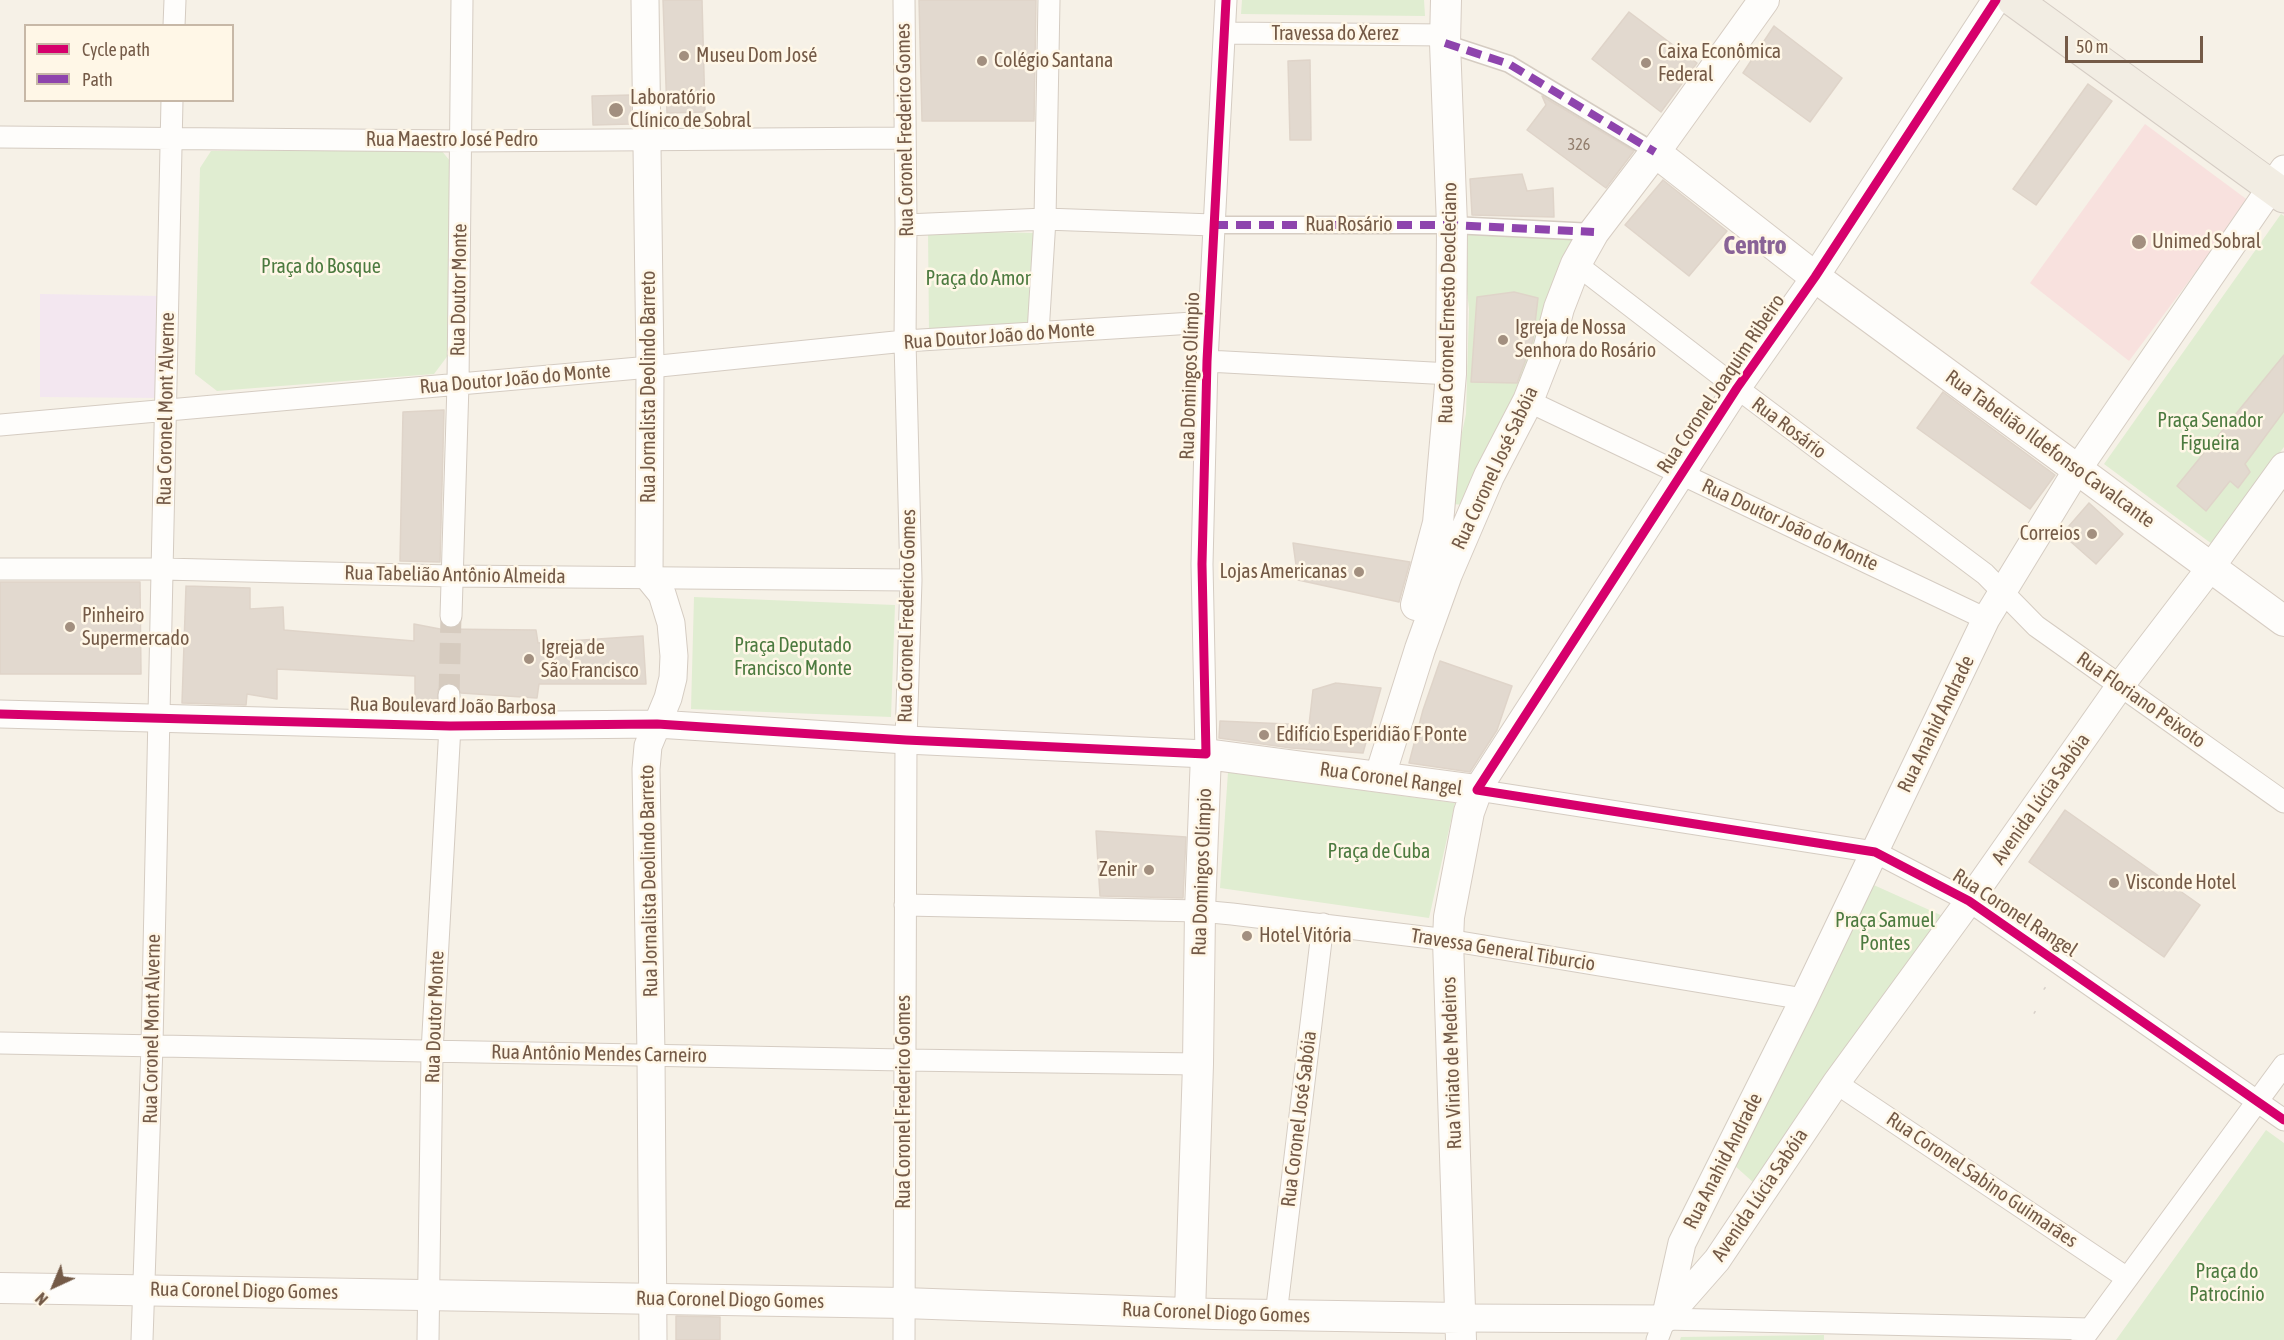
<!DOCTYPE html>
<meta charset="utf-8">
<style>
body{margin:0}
#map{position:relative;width:2284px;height:1340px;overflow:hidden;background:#f6f1e7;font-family:"Asap Condensed",sans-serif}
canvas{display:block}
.legend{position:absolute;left:24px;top:24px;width:210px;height:78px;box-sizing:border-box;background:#fff7e7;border:2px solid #c7b8a7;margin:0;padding:8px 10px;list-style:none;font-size:18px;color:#745a47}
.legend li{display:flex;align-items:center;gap:12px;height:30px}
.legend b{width:30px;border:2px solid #c7b8a7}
.north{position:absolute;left:24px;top:1256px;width:60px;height:60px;-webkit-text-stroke:4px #fff7e7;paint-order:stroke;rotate:224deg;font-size:16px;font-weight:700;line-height:24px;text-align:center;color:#745a47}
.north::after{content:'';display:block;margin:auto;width:21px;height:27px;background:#745a47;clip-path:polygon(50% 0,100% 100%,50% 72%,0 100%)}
.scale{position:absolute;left:2065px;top:36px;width:138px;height:27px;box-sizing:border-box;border:3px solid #745a47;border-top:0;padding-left:8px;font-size:18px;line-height:21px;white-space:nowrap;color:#745a47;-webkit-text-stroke:4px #fff7e7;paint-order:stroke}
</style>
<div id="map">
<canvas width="2284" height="1340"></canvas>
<ul class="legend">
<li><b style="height:8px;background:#d6006c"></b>Cycle path</li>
<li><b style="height:8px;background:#8e44ad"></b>Path</li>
</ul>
<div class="north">N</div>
<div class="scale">50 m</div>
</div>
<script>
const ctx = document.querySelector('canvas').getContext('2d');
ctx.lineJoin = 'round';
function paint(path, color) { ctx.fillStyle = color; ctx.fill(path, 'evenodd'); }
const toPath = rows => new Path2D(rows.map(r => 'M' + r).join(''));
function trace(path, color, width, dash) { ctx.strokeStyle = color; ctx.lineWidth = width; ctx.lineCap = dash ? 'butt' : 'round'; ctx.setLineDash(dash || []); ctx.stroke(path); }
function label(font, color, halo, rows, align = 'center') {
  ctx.font = font + ' "Asap Condensed",sans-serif'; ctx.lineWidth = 5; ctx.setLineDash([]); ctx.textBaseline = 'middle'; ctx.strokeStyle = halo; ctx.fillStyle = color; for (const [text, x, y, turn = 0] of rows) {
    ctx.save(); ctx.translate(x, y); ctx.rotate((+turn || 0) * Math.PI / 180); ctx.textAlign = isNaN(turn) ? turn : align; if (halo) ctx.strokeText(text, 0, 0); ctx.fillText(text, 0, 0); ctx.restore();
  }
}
paint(toPath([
 [40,294,162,296,161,398,40,397]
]), '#f3e7f0');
paint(toPath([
 [2145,124,2249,201,2129,361,2030,283]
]), '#f8e1de');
paint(toPath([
 [1242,0,1424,0,1425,16,1241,14],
 [441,150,455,167,449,354,434,374,217,391,195,374,200,168,211,151],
 [2281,214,2284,216,2284,447,2212,544,2104,464],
 [1459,220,1577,226,1499,439,1466,505,1451,504,1457,456,1466,414,1469,309],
 [928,231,1039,233,1036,323,929,331],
 [694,597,895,605,891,717,691,709],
 [1228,772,1455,803,1429,918,1220,888],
 [1867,882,1945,917,1754,1183,1735,1166],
 [2266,1130,2284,1143,2284,1340,2116,1340],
 [1824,1335,1824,1340,1680,1340,1681,1337]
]), '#e0edd1');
const building = toPath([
 [663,0,702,0,705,112,667,113,663,0],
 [919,0,1036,0,1034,121,922,121,919,0],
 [1629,12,1697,63,1661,112,1592,59,1629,12],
 [1774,26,1842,78,1810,122,1743,73,1774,26],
 [1310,60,1311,140,1290,140,1288,61,1310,60],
 [2088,84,2112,101,2036,205,2013,189,2088,84],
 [631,95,631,124,593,125,592,96,631,95],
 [1542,96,1634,151,1606,188,1527,130,1546,105,1542,96],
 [1522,174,1527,191,1553,188,1554,217,1472,215,1470,179,1522,174],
 [1663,180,1727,231,1689,276,1625,225,1663,180],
 [1514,292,1538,298,1533,340,1517,383,1471,382,1477,297,1514,292],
 [2284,355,2284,411,2245,464,2250,472,2238,488,2230,481,2206,511,2177,486,2284,355],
 [1943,392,2055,475,2030,509,1917,428,1943,392],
 [444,410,440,562,400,561,403,412,444,410],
 [2089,503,2123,534,2096,564,2062,534,2089,503],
 [1293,543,1410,562,1399,602,1298,580,1293,543],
 [0,582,140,582,141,674,0,674,0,582],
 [186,586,250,588,250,609,283,607,284,630,414,641,414,624,440,629,536,630,538,643,643,636,646,684,539,684,537,698,461,693,455,684,448,682,442,685,438,690,437,710,415,709,415,676,277,669,277,699,247,694,246,705,182,703,186,586],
 [1440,661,1512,686,1497,730,1470,772,1409,763,1423,710,1440,661],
 [1336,683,1381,688,1363,753,1291,748,1219,738,1220,721,1309,725,1313,690,1336,683],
 [2065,810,2200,905,2164,957,2029,862,2065,810],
 [1096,831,1186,837,1183,898,1100,896,1096,831],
 [676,1316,720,1317,720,1340,676,1340,676,1316]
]);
paint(building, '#e2d9cf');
trace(building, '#dfd4c9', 1.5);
trace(toPath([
 [449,695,451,616]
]), '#d6cbbf', 21, [21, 10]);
const pedestrian = toPath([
 [1445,43,1509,64,1655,152],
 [1213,225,1452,225,1594,232]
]);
const minor = toPath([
 [904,0,906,225,905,341,911,580,906,740,904,1340],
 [174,26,175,0],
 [1225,33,1446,35],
 [0,137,461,141,904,138],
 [906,225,1045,219,1213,225],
 [1576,264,1737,388,1985,574,2036,626,2284,802],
 [1038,333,1045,219,1049,0],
 [1207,361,1451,374],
 [1528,401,1986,619],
 [0,425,650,367,905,341,1209,322],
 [0,569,163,569,451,576,911,580],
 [451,616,458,384,462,0],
 [1206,754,1202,564,1207,361,1226,0],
 [1477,790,1875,852,1969,901,2284,1120],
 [905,905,1200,911,1232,914,1448,940,1804,999],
 [0,1043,904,1060,1198,1064],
 [1836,1083,2127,1278],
 [1276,1315,1323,924],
 [142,1340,152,1045,172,100],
 [428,1340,432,1052,450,726,449,695],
 [1657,1340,1665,1319,2090,1329],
 [2082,1340,2284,1065]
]);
const tertiary = toPath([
 [645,0,650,367,649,578,662,594,671,623,674,656,673,678,668,698,648,746,646,769,651,1055,653,1340],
 [0,714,450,726,657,724,906,740,1206,754],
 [1477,790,1737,388,1815,277,1996,0],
 [1460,1318,1665,1319],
 [1666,1318,1717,1260,1836,1083,1969,901,2120,686,2211,567,2284,466],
 [1665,1319,1682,1243,1804,999,1986,619,2077,470,2284,169]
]);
const secondary = toPath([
 [1655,152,1815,277,2284,621],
 [1416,605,1438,523,1451,374,1452,225,1445,43,1446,0],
 [1380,776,1420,649,1447,574,1489,476,1528,401,1548,350,1559,308,1576,264,1594,232,1655,152,1764,0],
 [0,1288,904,1303,1214,1314,1460,1318],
 [1190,1313,1198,1064,1200,911,1206,754,1477,790,1469,812,1449,917,1448,940,1461,1340]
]);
const primary = toPath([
 [2014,0,2284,196]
]);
trace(pedestrian, '#d5ccc2', 19);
trace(minor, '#d5ccc2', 23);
trace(tertiary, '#d5ccc2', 29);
trace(secondary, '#d7cdc3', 32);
trace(primary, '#d5ccc4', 35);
trace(toPath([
 [2044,988,2048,991],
 [2034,1012,2039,1015]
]), '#d7d0c9', 3, [1.5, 4.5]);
trace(pedestrian, '#fefdfb', 16);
trace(minor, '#fefdfb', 21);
trace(tertiary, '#fefdfb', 27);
trace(secondary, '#fefdfb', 30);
trace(primary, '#f2ede3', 33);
trace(toPath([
 [1445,43,1509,64,1655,152],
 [1213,225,1452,225,1594,232]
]), '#8e44ad', 8, [15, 8]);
trace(toPath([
 [1996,0,1815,277,1737,388,1477,790,1875,852,1969,901,2284,1120],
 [0,714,450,726,657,724,906,740,1206,754,1202,564,1207,361,1226,0]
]), '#d6006c', 9);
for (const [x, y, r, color] of [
 [684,56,6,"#a28f7f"],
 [982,61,6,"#a28f7f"],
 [1646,63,6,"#a28f7f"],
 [616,110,8,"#a28f7f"],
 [2139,242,8,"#a28f7f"],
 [1503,340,6,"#a28f7f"],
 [2092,534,6,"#a28f7f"],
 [1359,572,6,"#a28f7f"],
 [70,627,6,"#a28f7f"],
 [529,659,6,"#a28f7f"],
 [1264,735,6,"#a28f7f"],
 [1149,870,6,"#a28f7f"],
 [2114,883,6,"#a28f7f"],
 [1247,936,6,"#a28f7f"]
]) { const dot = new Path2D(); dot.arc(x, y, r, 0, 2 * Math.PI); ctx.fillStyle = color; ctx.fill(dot); trace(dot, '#fff7e7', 2); }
label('16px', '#917c6b', null, [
 ["326",1579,145]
]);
label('20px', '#745a47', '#fff7e7', [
 ["Travessa do Xerez",1335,34],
 ["Rua Coronel Frederico Gomes",905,130,-91],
 ["Rua Maestro José Pedro",452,140],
 ["Rua Rosário",1349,225],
 ["Rua Doutor Monte",459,290,-89],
 ["Rua Coronel Ernesto Deocleciano",1448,303,-89],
 ["Rua Doutor João do Monte",999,336,-4],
 ["Rua Domingos Olímpio",1190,376,-88],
 ["Rua Doutor João do Monte",515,379,-5],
 ["Rua Coronel Joaquim Ribeiro",1721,384,-56],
 ["Rua Jornalista Deolindo Barreto",649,387,-90],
 ["Rua Coronel Mont 'Alverne",166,409,-89],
 ["Rua Rosário",1789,428,37],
 ["Rua Tabelião Ildefonso Cavalcante",2050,449,36],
 ["Rua Coronel José Sabóia",1495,468,-65],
 ["Rua Doutor João do Monte",1790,525,25],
 ["Rua Tabelião Antônio Almeida",455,575,1],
 ["Rua Coronel Frederico Gomes",907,616,-89],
 ["Rua Floriano Peixoto",2141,700,35],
 ["Rua Boulevard João Barbosa",453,706,1],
 ["Rua Anahid Andrade",1936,724,-64],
 ["Rua Coronel Rangel",1391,779,8],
 ["Avenida Lúcia Sabóia",2041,799,-55],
 ["Rua Domingos Olímpio",1202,872,-88],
 ["Rua Jornalista Deolindo Barreto",649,881,-91],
 ["Rua Coronel Rangel",2015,913,33],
 ["Travessa General Tiburcio",1503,950,9],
 ["Rua Doutor Monte",435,1017,-88],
 ["Rua Coronel Mont Alverne",152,1029,-89],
 ["Rua Antônio Mendes Carneiro",599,1054,1],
 ["Rua Viriato de Medeiros",1452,1063,-92],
 ["Rua Coronel Frederico Gomes",904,1102,-90],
 ["Rua Coronel José Sabóia",1299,1119,-83],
 ["Rua Anahid Andrade",1723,1161,-63],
 ["Rua Coronel Sabino Guimarães",1982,1180,34],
 ["Avenida Lúcia Sabóia",1760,1195,-56],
 ["Rua Coronel Diogo Gomes",244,1291,1],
 ["Rua Coronel Diogo Gomes",730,1300,1],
 ["Rua Coronel Diogo Gomes",1216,1313,2]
]);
label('20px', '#745a47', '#fff7e7', [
 ["Caixa Econômica",1658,52],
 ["Federal",1658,75],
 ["Museu Dom José",696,56],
 ["Colégio Santana",994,61],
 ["Laboratório",630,98],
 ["Clínico de Sobral",630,121],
 ["Unimed Sobral",2152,242],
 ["Igreja de Nossa",1515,328],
 ["Senhora do Rosário",1515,351],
 ["Correios",2080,534,"right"],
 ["Lojas Americanas",1347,572,"right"],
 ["Pinheiro",82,616],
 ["Supermercado",82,639],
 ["Igreja de",541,648],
 ["São Francisco",541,671],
 ["Edifício Esperidião F Ponte",1276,735],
 ["Zenir",1137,870,"right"],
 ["Visconde Hotel",2126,883],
 ["Hotel Vitória",1259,936]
], 'left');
label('20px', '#4c7a3f', '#fff7e7', [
 ["Praça do Bosque",321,267],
 ["Praça do Amor",978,279],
 ["Praça Senador",2210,421],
 ["Figueira",2210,444],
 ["Praça Deputado",793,646],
 ["Francisco Monte",793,669],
 ["Praça de Cuba",1379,852],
 ["Praça Samuel",1885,921],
 ["Pontes",1885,944],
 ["Praça do",2227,1272],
 ["Patrocínio",2227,1295]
]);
label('bold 26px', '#896397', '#fff7e7', [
 ["Centro",1755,246]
]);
</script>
